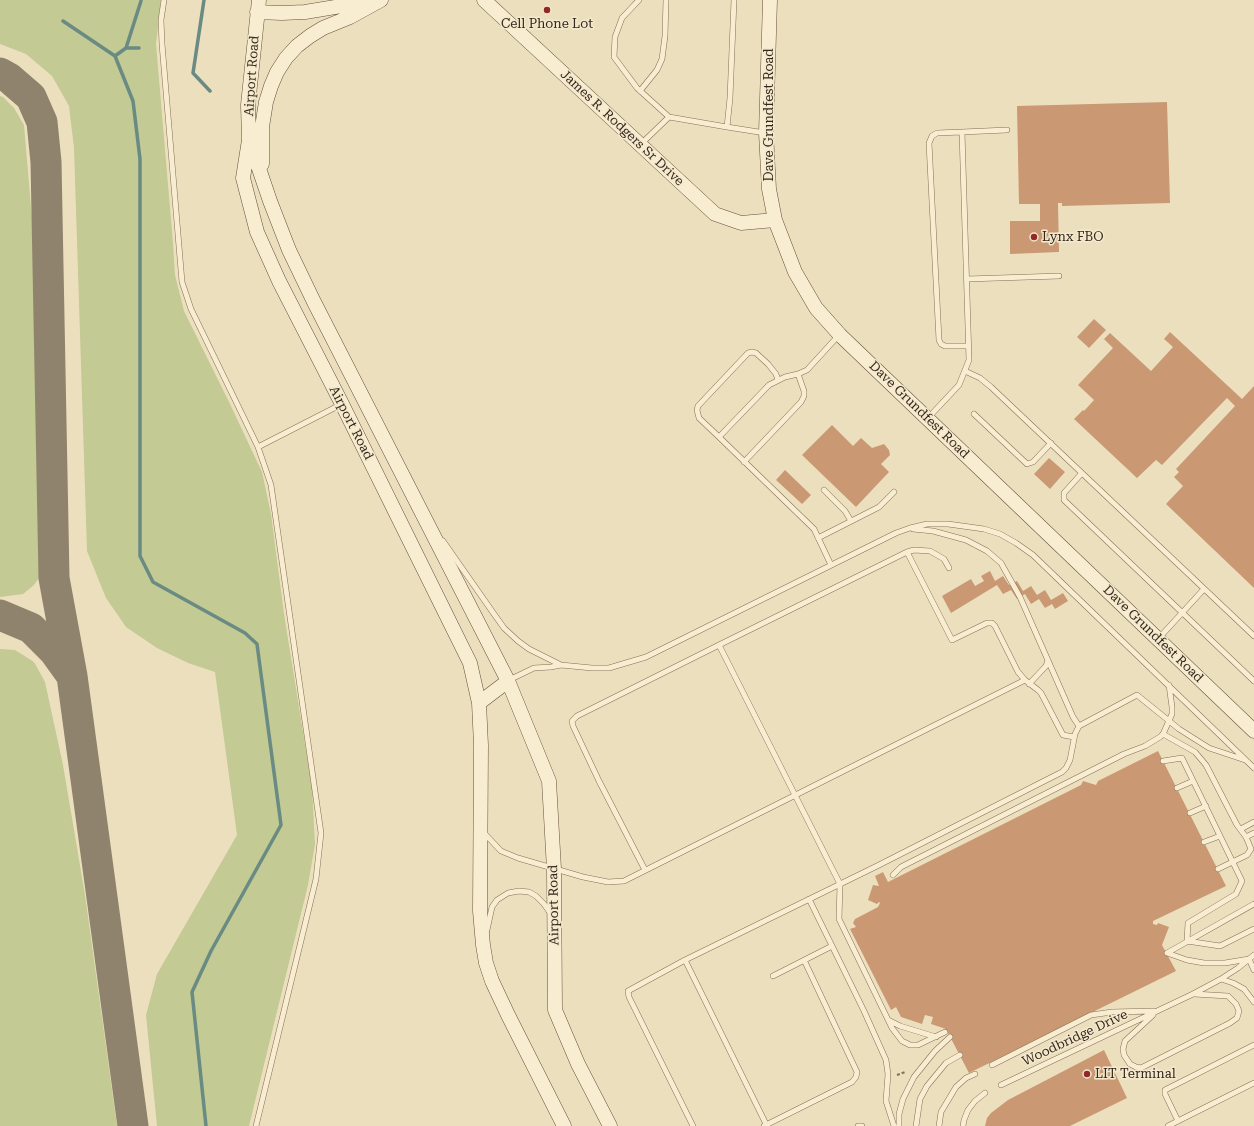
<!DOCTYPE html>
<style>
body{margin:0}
canvas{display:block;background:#ecdfbe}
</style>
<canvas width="1254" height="1126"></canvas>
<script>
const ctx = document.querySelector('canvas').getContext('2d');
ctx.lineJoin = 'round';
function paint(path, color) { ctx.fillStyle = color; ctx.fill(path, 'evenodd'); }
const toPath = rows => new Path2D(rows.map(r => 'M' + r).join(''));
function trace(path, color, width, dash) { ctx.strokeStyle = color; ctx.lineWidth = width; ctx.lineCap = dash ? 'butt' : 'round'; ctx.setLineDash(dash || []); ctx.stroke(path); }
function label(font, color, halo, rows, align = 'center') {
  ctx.font = font + ' "Roboto Serif",serif'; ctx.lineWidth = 3; ctx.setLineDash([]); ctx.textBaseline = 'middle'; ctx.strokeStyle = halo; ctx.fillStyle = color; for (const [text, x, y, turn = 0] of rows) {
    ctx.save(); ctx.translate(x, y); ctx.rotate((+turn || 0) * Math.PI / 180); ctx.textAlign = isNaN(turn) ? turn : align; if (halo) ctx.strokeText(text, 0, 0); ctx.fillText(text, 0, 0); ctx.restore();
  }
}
paint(toPath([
 [0,0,161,0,156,44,173,243,175,275,184,311,230,404,262,472,271,514,284,614,312,788,315,844,308,885,249,1126,157,1126,146,1015,157,974,237,835,215,672,188,663,157,648,126,627,106,598,87,551,74,148,69,106,52,76,26,54,0,44],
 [0,96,3,97,14,108,24,125,37,277,45,560,41,575,34,585,23,594,0,597],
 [0,649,15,650,34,662,45,682,63,765,85,895,117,1126,0,1126]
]), '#c3ca93');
trace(toPath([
 [204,0,193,73,210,91],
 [63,21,115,56],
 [126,48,141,1],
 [139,48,126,48,115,56,133,101,140,159,140,556,153,582,245,633,257,644,281,825,211,951,192,992,206,1126]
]), '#698b83', 3.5);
trace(toPath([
 [0,73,9,78,31,97,42,122,46,162,54,578,72,676],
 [0,615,31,628,54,651,72,676,133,1126]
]), '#90836d', 31);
paint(toPath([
 [1167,102,1170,203,1062,206,1062,203,1058,203,1059,252,1010,254,1010,221,1040,221,1040,204,1019,204,1017,106],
 [1094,319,1106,330,1089,348,1077,337],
 [1170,332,1242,399,1254,386,1254,588,1166,504,1183,486,1174,477,1179,472,1176,469,1235,406,1227,398,1162,465,1156,460,1137,478,1074,419,1083,410,1084,411,1094,400,1078,385,1113,348,1104,339,1110,333,1151,371,1173,347,1164,339],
 [832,425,853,446,861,438,872,448,884,444,889,450,890,455,881,464,889,472,856,507,802,455],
 [1049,458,1065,472,1050,489,1034,474],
 [785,470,811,495,802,504,776,480],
 [990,571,995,581,1003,576,1009,585,1017,581,1023,591,1031,586,1037,595,1045,590,1051,600,1063,593,1068,601,1055,609,1052,604,1045,608,1039,599,1031,604,1025,594,1017,599,1011,590,1003,594,997,585,951,613,942,596,971,579,975,586,984,581,981,576],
 [1158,751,1226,886,1153,921,1153,924,1157,925,1158,923,1169,927,1162,945,1176,971,969,1073,946,1029,931,1024,933,1017,925,1015,922,1024,901,1017,896,1007,891,1010,850,929,856,927,853,923,855,919,878,907,880,903,879,902,877,904,868,900,873,885,879,886,875,876,883,872,888,882,1081,785,1083,781,1096,785,1098,781],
 [1104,1050,1127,1098,1070,1126,985,1126,987,1118,991,1113,1008,1100]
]), '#ca9974');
const lane = toPath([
 [164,0,161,20,162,44,182,282,191,309,258,447,271,485,321,833,316,879,256,1126],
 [639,0,622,18,615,37,614,57,637,88,669,117,641,144],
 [640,91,657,70,662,59,665,36,666,0],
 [669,117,727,127,730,98,734,0],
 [727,127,765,133],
 [962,132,1007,130],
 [967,279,1059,276],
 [965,371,980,378,991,387,1254,636],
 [974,414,1027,464,1033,462,1051,443],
 [928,418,959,385,969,360,962,132,937,133,932,136,929,143,939,340,941,344,945,346,969,346],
 [719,437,699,418,697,410,698,406,748,353,752,352,756,353,768,364,776,374,778,380],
 [258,447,340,405],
 [744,462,801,402,804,396,804,391,798,374],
 [1082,473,1064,493,1064,500,1254,681],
 [824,490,845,511,851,521],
 [913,529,933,531,966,540,987,551,1001,563,1020,597,1073,717,1079,726],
 [818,538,879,507,894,492],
 [443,541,494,614,504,628,518,641,529,649,561,665,592,668,609,668,646,657,896,533,910,528,927,524,948,524,984,529,1000,534,1016,543,1033,555,1254,768],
 [907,552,914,550,930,551,944,559,949,568],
 [831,565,814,529,719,437,769,385,785,377,798,374,807,370,839,335],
 [1159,638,1204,589],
 [509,680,534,668,551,667,561,665],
 [1029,684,1046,666,1048,660],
 [1163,734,1195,752,1206,765,1237,825,1246,837,1251,849,1247,855,1218,869],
 [1163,761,1182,758,1242,881,1236,894,1188,923,1187,941,1220,946,1254,929],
 [1177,788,1193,781],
 [1190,813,1206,806],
 [1241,829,1254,822],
 [484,833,501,851,518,858,583,877,608,882,624,881,1025,680],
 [1246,837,1254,833],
 [1204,842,1220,836],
 [645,870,599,781,573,726,572,721,577,716,719,645],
 [893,875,901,867,1124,754,1145,746,1160,737,1163,734,1172,714,1172,707,1169,685],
 [809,899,864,1011,886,1060,888,1074,886,1101,894,1126],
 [487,930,492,907,497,900,508,893,519,891,529,892,536,896,544,904,551,914],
 [1167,953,1254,904],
 [1167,953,1187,960,1204,963,1225,963,1249,959,1254,970],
 [685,960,628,991,629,997,693,1126],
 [773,976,832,946],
 [1221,979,1233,983,1244,989,1254,1002],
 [1153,1015,1125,1041,1123,1049,1124,1055,1130,1064,1136,1067,1141,1068,1230,1023,1237,1018,1239,1011,1236,1004,1228,996,1194,994],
 [888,1020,900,1026,936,1037],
 [945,1032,918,1045,910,1045,902,1041,892,1028,839,919,840,884,719,645,907,552,952,640,987,623,992,623,995,626,1018,672,1025,680,1038,690,1041,693,1063,735,1074,737],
 [1254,1045,1169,1088,1165,1090,1165,1094,1178,1121,1254,1083],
 [992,1065,1091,1015,1112,1012,1154,1011],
 [1001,1085,1193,994,1221,979,1238,968,1254,955],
 [764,1126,852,1082,856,1077,857,1072,804,960],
 [767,1126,685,960,877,866,1062,772,1066,768,1070,760,1075,734,1079,726,1137,695,1179,729,1209,748,1245,760],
 [858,1126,862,1126],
 [899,1126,899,1114,903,1099,914,1077,935,1051,950,1037],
 [916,1126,920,1099,927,1086,946,1063,960,1055],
 [939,1126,941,1112,956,1087,966,1078,975,1074],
 [963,1126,964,1120,968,1110,975,1101,985,1093],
 [1168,1126,1178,1121]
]);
const secondary = toPath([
 [259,0,248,105,249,139,270,201,289,250,314,302,508,681,549,781,554,869,555,1010,578,1064,610,1126],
 [484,0,715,214,741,223,775,220],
 [770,0,766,133,769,189,775,220,795,272,816,308,840,335,1254,731],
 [257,12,282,13,305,12,353,4,364,0],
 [249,140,243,178,257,232,279,281,342,404,470,663,479,703,481,745,480,911,483,945,486,963,492,981,508,1015,564,1126],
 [262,164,262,127,266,102,271,86,277,72,286,58,297,46,310,36,323,28,350,17,381,0],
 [479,703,508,681]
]);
trace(lane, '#847057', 6);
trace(secondary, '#66513b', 15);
trace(toPath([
 [897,1075,905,1072]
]), '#847057', 2, [3, 2]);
trace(lane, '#f8ecd1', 5);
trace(secondary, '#f8ecd1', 14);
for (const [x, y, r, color] of [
 [547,10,4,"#922929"],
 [1034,237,4,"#922929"],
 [1087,1074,4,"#922929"]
]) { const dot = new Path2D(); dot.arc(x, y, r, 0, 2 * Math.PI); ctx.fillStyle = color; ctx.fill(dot); trace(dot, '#f4e9cd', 1.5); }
label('13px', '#34271c', '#f4e9cd', [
 ["Cell Phone Lot",547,24,"center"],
 ["Lynx FBO",1042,237],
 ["LIT Terminal",1095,1074]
], 'left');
label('13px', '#34271c', '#f4e9cd', [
 ["Airport Road",252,76,-86],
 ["Dave Grundfest Road",769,115,-90],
 ["James R. Rodgers Sr Drive",622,128,43],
 ["Dave Grundfest Road",919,410,44],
 ["Airport Road",351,423,63],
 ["Dave Grundfest Road",1153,634,44],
 ["Airport Road",554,905,-91],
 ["Woodbridge Drive",1075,1038,-25]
]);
</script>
